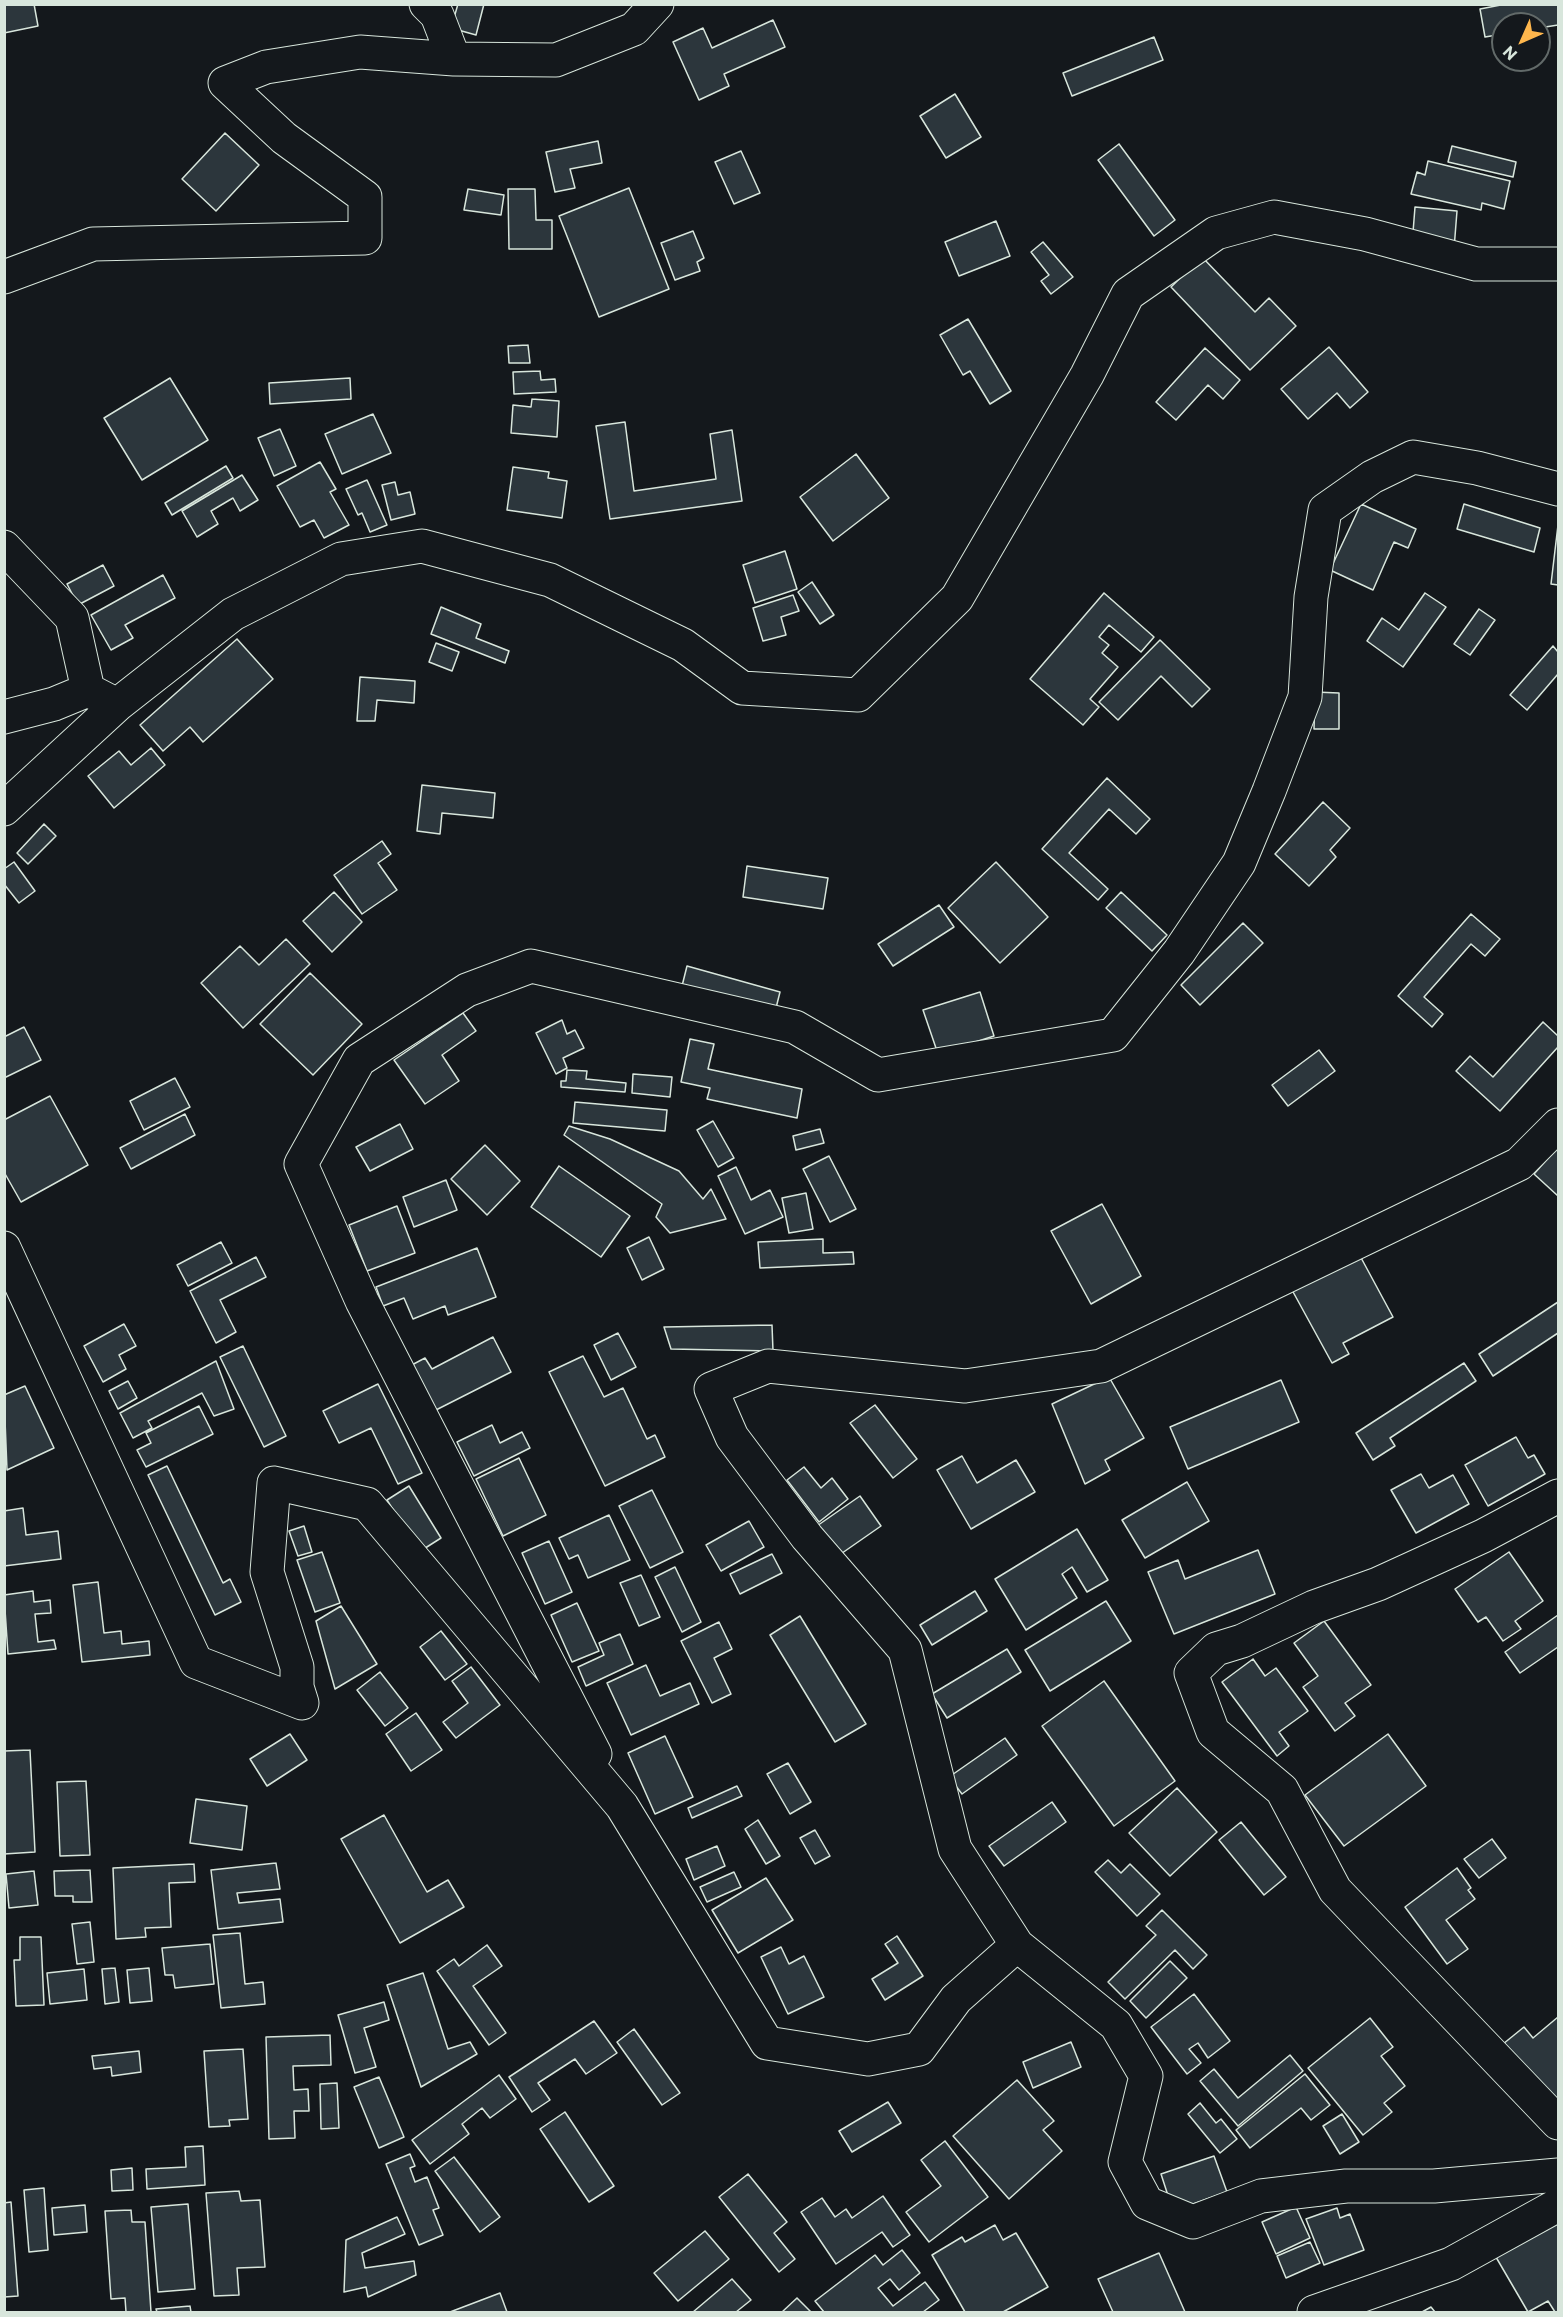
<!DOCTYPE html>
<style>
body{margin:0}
#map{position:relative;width:1563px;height:2317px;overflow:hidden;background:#14181c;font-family:Commissioner,sans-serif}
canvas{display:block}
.frame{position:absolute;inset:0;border:6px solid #d8e6dc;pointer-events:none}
.north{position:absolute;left:1491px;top:12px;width:60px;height:60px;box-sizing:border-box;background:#14181c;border:2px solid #626a69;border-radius:50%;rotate:225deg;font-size:16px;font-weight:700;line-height:24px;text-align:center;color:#d8e6dc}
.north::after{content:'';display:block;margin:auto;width:21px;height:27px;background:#ffb74d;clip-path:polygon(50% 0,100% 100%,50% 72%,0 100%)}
</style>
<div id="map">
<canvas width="1563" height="2317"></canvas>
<div class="frame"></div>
<div class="north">N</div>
</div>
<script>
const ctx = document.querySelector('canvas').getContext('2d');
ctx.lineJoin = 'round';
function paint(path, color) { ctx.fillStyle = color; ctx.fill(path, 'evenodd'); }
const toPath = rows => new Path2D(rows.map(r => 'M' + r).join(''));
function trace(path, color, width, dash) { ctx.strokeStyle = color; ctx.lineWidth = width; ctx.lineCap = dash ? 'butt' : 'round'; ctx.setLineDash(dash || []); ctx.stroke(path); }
const building = toPath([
 [4,4,34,4,38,26,4,33,4,4],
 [458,4,484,4,476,35,451,28,458,4],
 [1506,4,1558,4,1558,25,1539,28,1539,24,1503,24,1503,34,1485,37,1480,9,1506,4],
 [773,20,785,47,724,74,729,86,699,100,673,42,703,28,712,48,773,20],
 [1154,37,1163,60,1072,96,1063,73,1154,37],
 [955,94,981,137,946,158,920,116,955,94],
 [225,133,259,165,216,211,182,179,225,133],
 [598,141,602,163,570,169,575,188,555,192,546,152,598,141],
 [1119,144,1175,220,1154,236,1098,160,1119,144],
 [1452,146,1516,162,1513,177,1448,162,1452,146],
 [741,151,760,193,734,204,715,162,741,151],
 [1428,161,1510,181,1504,209,1482,203,1481,210,1411,194,1417,172,1425,175,1428,161],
 [629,188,669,289,599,317,559,216,629,188],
 [468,189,504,195,501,215,464,210,468,189],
 [508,189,535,189,536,220,552,220,552,249,509,249,508,189],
 [1415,207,1457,211,1454,249,1412,245,1415,207],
 [996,221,1010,256,959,276,945,242,996,221],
 [693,231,704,258,697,262,700,271,675,280,661,243,693,231],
 [1043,242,1073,277,1051,294,1041,281,1049,275,1031,252,1043,242],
 [1202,257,1255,312,1269,298,1296,326,1250,370,1171,287,1202,257],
 [968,319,1011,391,990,404,970,371,963,375,940,335,968,319],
 [528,345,530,363,509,363,508,346,528,345],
 [1329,347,1368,392,1350,408,1337,393,1308,419,1281,389,1329,347],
 [1205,348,1240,380,1223,399,1208,385,1176,420,1156,402,1205,348],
 [540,371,541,380,555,379,556,392,514,394,513,372,540,371],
 [170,378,208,440,142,480,104,418,170,378],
 [350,378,351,399,270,404,269,383,350,378],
 [532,399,559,401,557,437,511,433,513,405,531,407,532,399],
 [373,414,391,453,342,474,325,434,373,414],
 [625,422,634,491,716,479,710,434,732,430,742,501,610,519,596,426,625,422],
 [280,429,296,466,274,476,258,438,280,429],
 [856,454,889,498,833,541,800,497,856,454],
 [320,462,336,489,330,492,349,525,324,538,314,520,300,527,277,486,320,462],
 [226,466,233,478,172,515,165,503,226,466],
 [513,467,549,472,548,478,567,481,562,518,507,510,513,467],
 [242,475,258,500,240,511,233,498,211,511,218,524,197,537,182,511,242,475],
 [367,480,387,525,370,532,362,513,358,515,346,489,367,480],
 [395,482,398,495,410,492,415,514,391,520,382,485,395,482],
 [1361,504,1416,529,1408,548,1394,542,1373,590,1330,570,1361,504],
 [1464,504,1540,528,1534,552,1457,529,1464,504],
 [1558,525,1558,585,1551,584,1558,525],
 [785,551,797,589,755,603,743,565,785,551],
 [103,565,114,586,78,605,67,584,103,565],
 [163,575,175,598,125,625,133,638,111,650,91,615,163,575],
 [812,582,834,615,820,624,798,592,812,582],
 [1104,593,1154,637,1141,652,1109,625,1099,637,1109,645,1102,653,1118,667,1090,699,1099,707,1083,725,1030,679,1104,593],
 [1425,593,1446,607,1403,667,1367,641,1382,618,1399,630,1425,593],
 [793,595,799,611,781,617,786,635,763,641,753,608,793,595],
 [441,607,481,624,476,638,509,651,505,663,431,634,441,607],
 [1479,609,1495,620,1470,655,1454,644,1479,609],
 [237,639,273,679,203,742,190,727,163,751,140,725,237,639],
 [1160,640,1210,689,1192,707,1161,676,1118,720,1099,702,1160,640],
 [436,643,459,652,452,671,429,662,436,643],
 [1553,646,1558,652,1558,674,1527,710,1510,695,1553,646],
 [360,677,415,681,414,703,377,700,375,721,357,721,360,677],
 [1315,692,1339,693,1339,729,1314,729,1315,692],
 [151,748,165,765,114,808,88,776,119,751,131,765,151,748],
 [1107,778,1150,819,1136,834,1109,809,1069,853,1108,889,1098,900,1042,849,1107,778],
 [422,785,495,793,493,818,442,813,440,834,417,831,422,785],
 [1323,802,1350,828,1330,850,1336,857,1309,886,1275,854,1323,802],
 [44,824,56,836,28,864,17,853,44,824],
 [382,841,391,854,378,863,397,890,362,914,334,875,382,841],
 [14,862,35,891,19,903,4,884,4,869,14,862],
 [996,862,1048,917,1000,963,948,908,996,862],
 [747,866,828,878,823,909,743,897,747,866],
 [334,892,362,922,332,952,303,921,334,892],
 [1121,892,1167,935,1152,951,1106,908,1121,892],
 [939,905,954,927,893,966,878,944,939,905],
 [1471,914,1500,939,1485,956,1471,944,1424,997,1443,1014,1432,1027,1398,996,1471,914],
 [1243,923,1263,943,1200,1005,1181,985,1243,923],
 [286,939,310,964,243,1028,201,983,240,946,259,965,286,939],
 [687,966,780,992,775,1012,682,986,687,966],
 [310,973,362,1024,313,1075,260,1024,310,973],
 [980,992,994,1036,938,1054,923,1010,980,992],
 [463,1013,476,1031,442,1055,459,1081,425,1104,394,1060,463,1013],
 [562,1020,567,1034,575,1030,584,1048,563,1058,567,1068,556,1074,536,1033,562,1020],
 [1543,1022,1558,1036,1558,1047,1500,1111,1456,1071,1470,1056,1493,1077,1543,1022],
 [24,1027,41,1060,4,1078,4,1037,24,1027],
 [690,1039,714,1044,708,1069,802,1089,797,1118,707,1099,710,1088,681,1082,690,1039],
 [1319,1050,1335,1071,1288,1106,1272,1085,1319,1050],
 [567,1070,587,1071,586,1079,626,1083,625,1092,561,1087,561,1081,566,1081,567,1070],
 [633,1074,672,1077,670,1097,632,1093,633,1074],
 [175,1078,190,1107,144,1130,130,1101,175,1078],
 [50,1096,88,1165,21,1202,4,1172,4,1120,50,1096],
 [575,1102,667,1110,665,1131,573,1123,575,1102],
 [185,1114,195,1135,131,1169,120,1148,185,1114],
 [713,1121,734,1158,718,1167,697,1130,713,1121],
 [400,1124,413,1149,370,1171,356,1147,400,1124],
 [569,1126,610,1139,679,1171,703,1199,711,1189,726,1219,670,1233,656,1217,662,1204,564,1135,569,1126],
 [820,1129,824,1143,796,1150,793,1136,820,1129],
 [485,1145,520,1181,487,1215,451,1179,485,1145],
 [1558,1147,1558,1196,1534,1174,1558,1147],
 [829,1156,856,1209,830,1222,803,1169,829,1156],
 [559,1166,630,1216,601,1257,531,1207,559,1166],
 [736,1167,751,1200,770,1190,783,1217,745,1234,718,1176,736,1167],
 [446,1180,457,1210,414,1227,403,1197,446,1180],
 [806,1193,813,1229,789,1233,782,1198,806,1193],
 [1102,1204,1141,1276,1091,1304,1051,1231,1102,1204],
 [397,1206,415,1253,367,1271,349,1225,397,1206],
 [649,1237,664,1269,642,1280,627,1248,649,1237],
 [823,1239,823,1253,853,1252,854,1264,760,1268,758,1242,823,1239],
 [221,1242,232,1263,188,1286,177,1265,221,1242],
 [477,1248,496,1297,448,1315,445,1306,413,1319,404,1298,383,1306,376,1287,477,1248],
 [1359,1254,1393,1317,1343,1343,1349,1354,1332,1363,1292,1290,1359,1254],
 [256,1257,266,1277,220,1300,236,1332,216,1343,190,1291,256,1257],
 [1558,1302,1558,1333,1493,1376,1479,1354,1558,1302],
 [124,1324,136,1346,119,1355,126,1369,103,1382,84,1346,124,1324],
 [772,1325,773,1351,671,1349,664,1327,772,1325],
 [618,1333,636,1367,611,1380,594,1345,618,1333],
 [493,1337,511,1372,432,1412,408,1367,425,1358,432,1369,493,1337],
 [243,1346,286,1436,264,1447,220,1357,243,1346],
 [583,1356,604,1397,623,1388,647,1439,655,1435,665,1457,605,1486,549,1372,583,1356],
 [216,1361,234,1409,214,1416,202,1393,148,1421,152,1428,133,1438,120,1413,216,1361],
 [1464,1363,1476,1381,1390,1438,1395,1446,1373,1460,1356,1433,1464,1363],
 [1109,1377,1144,1438,1105,1460,1110,1470,1085,1484,1052,1404,1109,1377],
 [1281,1380,1299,1422,1188,1469,1170,1427,1281,1380],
 [128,1381,137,1398,118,1409,109,1391,128,1381],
 [378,1384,422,1473,398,1484,371,1428,339,1443,323,1411,378,1384],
 [25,1386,54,1448,7,1470,4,1395,25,1386],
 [875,1405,917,1459,893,1478,850,1423,875,1405],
 [199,1406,213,1434,146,1467,137,1450,151,1443,146,1433,199,1406],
 [492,1425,500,1443,522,1432,530,1448,474,1476,457,1442,492,1425],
 [1516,1437,1528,1458,1534,1455,1545,1474,1488,1506,1465,1465,1516,1437],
 [962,1456,977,1483,1016,1460,1035,1492,971,1529,937,1470,962,1456],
 [519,1458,546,1515,503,1536,476,1479,519,1458],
 [167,1466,223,1583,230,1579,241,1602,215,1615,148,1475,167,1466],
 [804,1467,821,1488,832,1478,848,1499,819,1522,787,1480,804,1467],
 [1421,1474,1429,1488,1453,1475,1469,1504,1416,1533,1391,1490,1421,1474],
 [1187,1482,1209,1521,1145,1558,1122,1520,1187,1482],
 [409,1486,441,1538,419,1552,387,1500,409,1486],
 [652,1490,683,1552,650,1568,619,1506,652,1490],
 [860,1496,881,1526,835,1558,814,1528,860,1496],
 [23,1508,26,1535,58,1531,61,1559,4,1566,4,1511,23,1508],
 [609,1515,630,1560,588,1578,578,1555,569,1559,559,1538,609,1515],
 [749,1521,764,1547,721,1571,706,1545,749,1521],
 [304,1526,312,1552,298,1556,289,1531,304,1526],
 [1077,1529,1108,1580,1087,1592,1072,1567,1062,1574,1077,1598,1026,1630,995,1579,1077,1529],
 [549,1541,572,1592,545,1604,522,1553,549,1541],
 [1258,1550,1275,1594,1174,1634,1148,1572,1178,1560,1185,1579,1258,1550],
 [322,1552,340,1603,315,1612,297,1560,322,1552],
 [1509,1552,1543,1601,1515,1621,1521,1629,1503,1641,1486,1617,1478,1622,1455,1589,1509,1552],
 [772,1554,782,1573,740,1594,730,1574,772,1554],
 [675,1567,701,1622,682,1632,655,1577,675,1567],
 [641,1575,660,1617,639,1626,620,1583,641,1575],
 [98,1582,104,1633,121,1631,122,1644,149,1641,150,1655,82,1662,73,1585,98,1582],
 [33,1591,34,1602,50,1600,51,1613,35,1614,38,1642,54,1640,56,1649,8,1654,4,1595,33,1591],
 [975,1591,987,1611,932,1645,920,1625,975,1591],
 [1106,1601,1131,1641,1050,1691,1025,1650,1106,1601],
 [577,1603,599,1651,572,1662,551,1615,577,1603],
 [341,1606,377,1664,335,1689,316,1621,341,1606],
 [1558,1615,1558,1647,1520,1673,1505,1652,1558,1615],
 [800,1616,866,1724,835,1742,770,1635,800,1616],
 [1324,1621,1371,1685,1345,1703,1355,1716,1335,1731,1303,1687,1318,1676,1294,1643,1324,1621],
 [719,1622,732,1649,714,1658,731,1694,712,1703,681,1641,719,1622],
 [441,1631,467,1664,445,1680,420,1647,441,1631],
 [620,1634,633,1664,586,1686,578,1667,604,1655,599,1643,620,1634],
 [1007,1649,1021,1672,947,1718,932,1694,1007,1649],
 [1253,1659,1265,1676,1276,1668,1308,1711,1279,1732,1289,1746,1277,1756,1222,1682,1253,1659],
 [646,1665,660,1696,690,1683,699,1704,631,1735,607,1683,646,1665],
 [471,1667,500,1705,456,1738,443,1722,468,1703,452,1681,471,1667],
 [380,1672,408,1708,385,1726,357,1690,380,1672],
 [1104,1681,1175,1781,1114,1826,1042,1726,1104,1681],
 [416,1713,442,1750,411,1771,386,1734,416,1713],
 [290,1734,307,1760,267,1786,250,1759,290,1734],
 [1388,1734,1426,1786,1344,1846,1305,1795,1388,1734],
 [665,1736,693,1797,655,1814,628,1753,665,1736],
 [1005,1738,1017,1755,962,1794,949,1777,1005,1738],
 [30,1750,35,1852,4,1854,4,1751,30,1750],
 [788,1763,811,1802,790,1814,767,1774,788,1763],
 [86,1781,90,1855,60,1856,57,1782,86,1781],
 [737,1786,742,1796,692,1818,688,1808,737,1786],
 [1177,1788,1217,1832,1170,1876,1129,1833,1177,1788],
 [196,1799,247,1806,242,1850,190,1843,196,1799],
 [1052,1802,1066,1822,1004,1866,989,1846,1052,1802],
 [384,1815,427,1892,448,1880,464,1907,400,1943,341,1839,384,1815],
 [758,1820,780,1856,766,1864,745,1829,758,1820],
 [1241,1822,1286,1877,1264,1895,1219,1840,1241,1822],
 [815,1830,830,1856,815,1864,800,1838,815,1830],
 [1492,1839,1506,1858,1479,1878,1464,1859,1492,1839],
 [717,1846,725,1866,694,1880,686,1859,717,1846],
 [1108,1860,1121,1873,1130,1864,1160,1894,1137,1916,1095,1872,1108,1860],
 [276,1863,280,1889,237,1893,239,1903,280,1899,283,1922,218,1929,211,1870,276,1863],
 [194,1864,195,1882,169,1883,171,1927,145,1928,146,1937,116,1939,113,1868,194,1864],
 [1457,1868,1471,1888,1468,1890,1475,1899,1446,1920,1468,1949,1447,1964,1405,1907,1457,1868],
 [90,1870,92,1902,73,1902,73,1896,55,1896,54,1871,90,1870],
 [34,1871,38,1905,9,1908,6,1874,34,1871],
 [734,1872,741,1887,707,1902,700,1887,734,1872],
 [766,1878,793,1920,738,1953,712,1910,766,1878],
 [1162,1910,1207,1955,1193,1969,1175,1950,1125,1999,1108,1982,1156,1935,1146,1926,1162,1910],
 [90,1922,94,1962,77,1964,72,1924,90,1922],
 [240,1933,245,1984,263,1982,265,2004,221,2008,213,1935,240,1933],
 [897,1936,923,1976,885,2000,872,1979,898,1963,885,1944,897,1936],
 [20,1937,41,1937,44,2005,16,2006,14,1960,20,1960,20,1937],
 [210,1944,214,1984,175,1988,173,1975,165,1975,162,1948,210,1944],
 [487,1945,502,1966,473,1986,506,2033,489,2045,437,1971,454,1959,459,1966,487,1945],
 [781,1947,789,1964,804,1956,824,1997,788,2014,761,1957,781,1947],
 [1170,1961,1187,1978,1146,2018,1130,2001,1170,1961],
 [115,1968,119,2002,105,2004,102,1969,115,1968],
 [149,1968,152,2001,130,2003,127,1970,149,1968],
 [84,1969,87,2000,50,2004,47,1973,84,1969],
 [423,1973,448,2049,470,2042,477,2054,421,2087,387,1985,423,1973],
 [1194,1994,1230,2041,1208,2058,1198,2043,1189,2049,1201,2063,1187,2074,1151,2027,1194,1994],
 [384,2002,389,2020,364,2028,376,2067,355,2073,338,2015,384,2002],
 [1558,2017,1558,2101,1503,2044,1524,2027,1533,2038,1558,2017],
 [1370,2018,1393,2047,1381,2056,1405,2086,1384,2103,1392,2112,1363,2135,1308,2068,1370,2018],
 [594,2021,617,2053,586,2074,575,2059,538,2083,550,2100,532,2112,509,2077,594,2021],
 [634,2029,680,2093,662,2105,617,2042,634,2029],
 [330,2035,331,2065,293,2066,294,2090,308,2089,309,2111,294,2111,295,2138,269,2139,266,2037,330,2035],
 [1071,2042,1081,2067,1033,2088,1023,2062,1071,2042],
 [243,2049,248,2119,229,2120,230,2126,209,2127,204,2051,243,2049],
 [139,2051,141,2072,112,2076,111,2067,94,2069,92,2056,139,2051],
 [1290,2055,1303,2071,1238,2126,1200,2081,1214,2069,1238,2098,1290,2055],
 [1305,2074,1330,2105,1311,2120,1301,2108,1250,2148,1236,2130,1305,2074],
 [499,2075,516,2099,490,2118,482,2108,462,2124,469,2134,430,2164,412,2140,499,2075],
 [379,2077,404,2137,379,2148,354,2087,379,2077],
 [1017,2080,1054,2121,1043,2130,1062,2151,1009,2199,953,2136,1017,2080],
 [337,2083,339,2128,321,2129,320,2084,337,2083],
 [888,2102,901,2123,852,2152,839,2131,888,2102],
 [1200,2103,1216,2123,1221,2119,1237,2139,1220,2153,1188,2114,1200,2103],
 [565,2112,614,2186,589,2202,540,2129,565,2112],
 [1342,2114,1359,2142,1340,2154,1323,2126,1342,2114],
 [945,2141,988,2197,929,2242,906,2212,941,2186,921,2160,945,2141],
 [203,2146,205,2185,147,2189,146,2169,186,2167,185,2147,203,2146],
 [410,2154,415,2166,410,2168,415,2182,427,2177,439,2208,433,2210,443,2235,419,2245,386,2164,410,2154],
 [1214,2156,1227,2192,1173,2211,1161,2174,1214,2156],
 [454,2157,500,2217,480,2232,435,2171,454,2157],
 [132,2168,133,2190,112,2191,111,2170,132,2168],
 [748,2174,787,2222,774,2233,795,2259,779,2272,719,2197,748,2174],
 [44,2188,48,2250,29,2252,24,2190,44,2188],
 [239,2191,241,2201,260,2200,265,2267,237,2268,239,2295,214,2296,206,2193,239,2191],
 [883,2196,910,2235,893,2247,882,2232,836,2264,801,2212,822,2198,835,2217,846,2209,852,2218,883,2196],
 [11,2202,18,2296,4,2297,4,2203,11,2202],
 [188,2204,195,2289,158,2292,151,2207,188,2204],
 [85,2205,87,2232,54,2235,52,2208,85,2205],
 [1296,2207,1310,2238,1276,2254,1262,2222,1296,2207],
 [1337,2208,1340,2218,1350,2214,1364,2250,1324,2265,1306,2219,1337,2208],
 [131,2210,132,2222,145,2222,151,2312,126,2312,125,2298,111,2299,105,2211,131,2210],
 [397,2217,405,2234,362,2253,365,2268,414,2261,416,2275,368,2297,366,2287,344,2292,346,2240,397,2217],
 [1558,2221,1558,2312,1555,2312,1548,2301,1528,2312,1493,2252,1558,2221],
 [995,2225,1003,2240,1016,2233,1048,2287,1003,2312,965,2312,932,2255,962,2237,965,2242,995,2225],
 [705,2231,729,2259,678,2301,654,2273,705,2231],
 [1310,2242,1320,2263,1286,2278,1277,2256,1310,2242],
 [902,2250,920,2273,899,2290,890,2279,878,2288,893,2306,925,2282,939,2300,923,2312,824,2312,815,2301,875,2255,883,2265,902,2250],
 [1159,2253,1185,2312,1113,2312,1098,2279,1159,2253],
 [732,2279,751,2300,736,2312,693,2312,732,2279],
 [500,2293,507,2312,450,2312,500,2293],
 [797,2298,811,2312,782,2312,797,2298],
 [190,2306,191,2312,157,2312,156,2309,190,2306],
 [1431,2307,1435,2312,1422,2312,1431,2307]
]);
paint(building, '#2c363c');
trace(building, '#d8e6dc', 1.5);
const street = toPath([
 [426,4,437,15,454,59],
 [4,277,93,244,365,238,365,197,284,138,225,83,266,67,360,52,454,59,556,60,634,29,657,4],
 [4,547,72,618,88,690],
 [117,705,233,614,341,559,422,546,550,580,683,645,742,688,858,695,957,598,1087,375,1128,294,1216,233,1274,217,1365,234,1476,264,1558,264],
 [4,717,54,704,88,690,117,705,4,809],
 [4,1248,196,1662,302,1703,297,1687,297,1667,267,1572,274,1483,367,1504,622,1806,767,2043,868,2059,919,2049,956,1999,1017,1945,1116,2025,1146,2076,1125,2162,1147,2203,1193,2222,1261,2196,1346,2186,1434,2186,1558,2175],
 [1558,1496,1483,1536,1378,1584,1314,1607,1242,1641,1216,1649,1191,1673,1213,1732,1282,1790,1335,1890,1558,2123],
 [595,1754,362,1301,301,1164,359,1060,467,990,531,966,795,1027,878,1075,1113,1035,1179,952,1239,863,1269,791,1305,697,1311,597,1325,510,1372,477,1413,457,1477,468,1558,489],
 [1017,1945,955,1849,905,1650,807,1537,732,1437,711,1389,768,1366,965,1386,1101,1366,1519,1164,1558,1125],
 [1314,2312,1451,2264,1558,2205]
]);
trace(street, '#d8e6dc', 35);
trace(street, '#14181c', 33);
</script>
